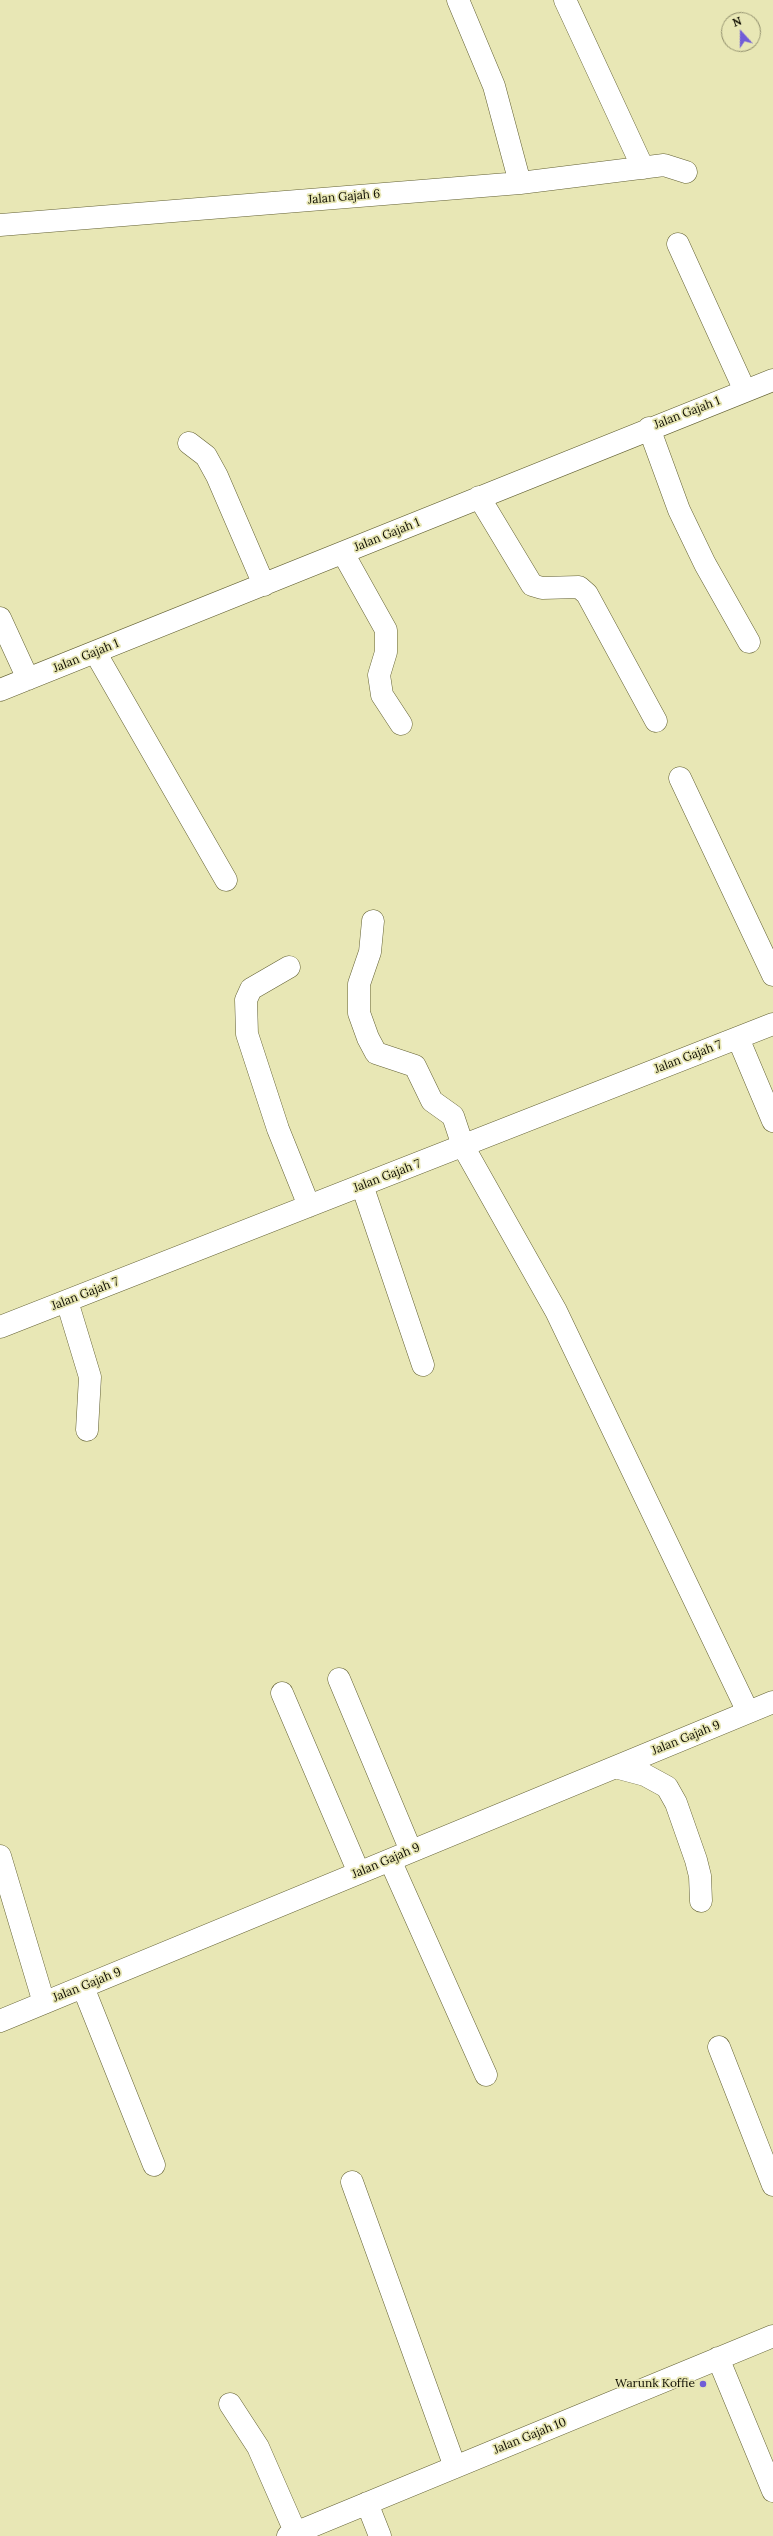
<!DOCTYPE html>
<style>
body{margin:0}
#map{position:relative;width:773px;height:2536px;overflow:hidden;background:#e8e7b5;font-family:Lora,serif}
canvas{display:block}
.north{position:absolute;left:721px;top:12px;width:40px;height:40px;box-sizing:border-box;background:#e8e7b5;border:1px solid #918f6d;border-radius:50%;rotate:339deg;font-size:11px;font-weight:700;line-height:16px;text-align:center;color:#0e0c00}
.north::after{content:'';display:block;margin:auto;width:14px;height:18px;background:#715dd7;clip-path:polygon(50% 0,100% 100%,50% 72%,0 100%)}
</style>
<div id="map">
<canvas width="773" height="2536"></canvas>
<div class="north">N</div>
</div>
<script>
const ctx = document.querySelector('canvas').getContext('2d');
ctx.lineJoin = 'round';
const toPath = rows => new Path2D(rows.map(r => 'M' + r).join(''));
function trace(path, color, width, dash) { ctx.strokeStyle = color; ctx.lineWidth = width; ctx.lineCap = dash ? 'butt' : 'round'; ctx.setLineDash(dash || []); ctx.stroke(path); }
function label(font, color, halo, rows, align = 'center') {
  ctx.font = font + ' Lora,serif'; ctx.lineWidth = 3.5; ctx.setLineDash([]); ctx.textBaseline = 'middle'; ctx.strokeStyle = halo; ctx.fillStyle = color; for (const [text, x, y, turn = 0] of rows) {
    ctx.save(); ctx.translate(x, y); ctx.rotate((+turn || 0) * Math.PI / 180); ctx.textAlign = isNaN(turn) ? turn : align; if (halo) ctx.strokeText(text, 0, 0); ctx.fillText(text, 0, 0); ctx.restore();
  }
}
const minor = toPath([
 [458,0,494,86,520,183],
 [565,0,643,168],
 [0,225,520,183,664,165,686,172],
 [678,244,745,391],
 [649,428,679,510,705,564,749,642],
 [189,443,206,456,217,476,264,585],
 [479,497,532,585,542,588,579,587,587,594,656,721],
 [343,553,386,630,386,652,379,675,382,695,401,724],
 [0,618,28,679],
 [95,652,226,880],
 [0,690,773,380],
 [680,778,773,975],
 [373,921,370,952,359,984,359,1013,368,1038,376,1053,415,1066,432,1101,453,1116,463,1146,556,1311,748,1712],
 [289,967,251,989,246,1000,247,1034,278,1129,309,1206],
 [738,1038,773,1121],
 [362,1185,423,1365],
 [67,1301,90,1377,87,1430],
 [0,1327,773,1024],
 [339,1679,411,1851],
 [282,1693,359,1873],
 [615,1767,645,1775,667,1787,676,1803,696,1860,700,1876,701,1901],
 [0,1856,44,2003],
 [390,1860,486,2075],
 [83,1987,154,2165],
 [0,2021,773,1702],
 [719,2047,773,2185],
 [352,2182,455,2467],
 [718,2358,773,2491],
 [230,2404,258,2447,297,2536],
 [367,2503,380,2536],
 [288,2536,773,2336]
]);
trace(minor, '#636134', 23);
trace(minor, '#fff', 22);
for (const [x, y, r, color] of [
 [703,2384,4,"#715dd7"]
]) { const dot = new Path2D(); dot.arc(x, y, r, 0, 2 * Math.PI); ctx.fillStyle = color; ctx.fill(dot); trace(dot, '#e8e7b5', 1.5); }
label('12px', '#0e0c00', '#e8e7b5', [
 ["Jalan Gajah 6",344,197,-5],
 ["Jalan Gajah 1",687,413,-21],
 ["Jalan Gajah 1",387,535,-22],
 ["Jalan Gajah 1",86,656,-22],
 ["Jalan Gajah 7",688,1057,-21],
 ["Jalan Gajah 7",387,1176,-21],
 ["Jalan Gajah 7",85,1294,-21],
 ["Jalan Gajah 9",686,1738,-22],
 ["Jalan Gajah 9",386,1861,-23],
 ["Jalan Gajah 9",87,1985,-22],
 ["Jalan Gajah 10",530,2436,-22]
]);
label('12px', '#0e0c00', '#e8e7b5', [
 ["Warunk Koffie",695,2384]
], 'right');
</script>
